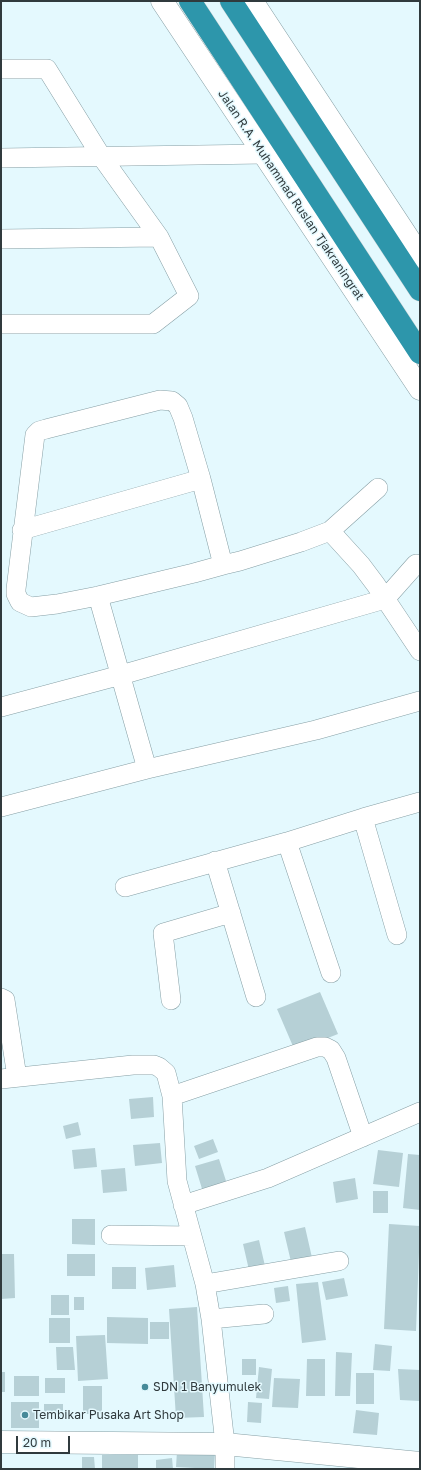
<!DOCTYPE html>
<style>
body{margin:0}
#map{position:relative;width:421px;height:1470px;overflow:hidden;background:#e4f9fe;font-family:"Golos Text",sans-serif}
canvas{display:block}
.frame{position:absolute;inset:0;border:2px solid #303a3d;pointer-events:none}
.scale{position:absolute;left:16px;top:1436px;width:54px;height:18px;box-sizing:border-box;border:2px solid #303a3d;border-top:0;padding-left:5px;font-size:12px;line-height:14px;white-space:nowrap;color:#303a3d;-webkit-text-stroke:3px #e4f9fe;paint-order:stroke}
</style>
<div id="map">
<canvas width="421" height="1470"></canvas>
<div class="frame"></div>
<div class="scale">20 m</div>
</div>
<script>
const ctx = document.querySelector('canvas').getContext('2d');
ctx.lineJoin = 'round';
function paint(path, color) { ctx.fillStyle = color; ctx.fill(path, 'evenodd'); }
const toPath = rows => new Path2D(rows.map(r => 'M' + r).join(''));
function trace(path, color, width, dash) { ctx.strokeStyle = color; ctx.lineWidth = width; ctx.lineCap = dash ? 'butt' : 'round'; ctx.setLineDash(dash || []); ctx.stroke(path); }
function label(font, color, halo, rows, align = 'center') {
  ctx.font = font + ' "Golos Text",sans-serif'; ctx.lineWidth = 3; ctx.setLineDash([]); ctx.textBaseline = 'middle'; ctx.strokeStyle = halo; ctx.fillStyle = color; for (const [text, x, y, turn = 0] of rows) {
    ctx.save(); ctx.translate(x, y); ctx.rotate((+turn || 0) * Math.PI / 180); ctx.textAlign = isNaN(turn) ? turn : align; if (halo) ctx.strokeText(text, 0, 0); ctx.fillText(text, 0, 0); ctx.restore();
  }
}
paint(toPath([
 [320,992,338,1034,295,1051,277,1009],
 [153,1097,154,1117,131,1119,129,1099],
 [78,1122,81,1135,66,1139,63,1126],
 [213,1139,218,1152,199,1159,194,1146],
 [160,1143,162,1163,135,1166,133,1145],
 [95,1148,97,1167,74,1169,72,1150],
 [378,1150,403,1153,399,1187,373,1184],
 [408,1154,420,1155,420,1210,403,1208],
 [219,1159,227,1184,203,1192,195,1166],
 [125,1168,127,1191,103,1193,101,1170],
 [355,1178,358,1199,336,1203,333,1182],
 [373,1191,388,1191,388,1213,373,1213],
 [72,1219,95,1219,95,1245,72,1244],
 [389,1224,420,1226,416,1331,384,1329],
 [305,1227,313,1262,292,1266,284,1232],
 [259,1240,265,1266,249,1270,243,1244],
 [1,1254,14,1254,15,1298,1,1299],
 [67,1254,95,1254,95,1276,67,1276],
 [174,1265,176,1287,147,1290,145,1268],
 [112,1267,136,1267,136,1289,112,1289],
 [344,1278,348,1296,326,1300,322,1282],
 [318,1282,326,1340,302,1343,296,1284],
 [288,1286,290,1301,276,1303,274,1288],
 [51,1295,69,1295,69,1315,51,1315],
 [74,1297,84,1297,84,1310,74,1310],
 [197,1307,204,1417,176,1418,169,1309],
 [107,1317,148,1318,148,1344,107,1343],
 [49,1318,70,1318,70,1343,49,1343],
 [150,1322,169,1322,169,1339,150,1339],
 [105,1335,108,1379,78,1381,76,1336],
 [375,1344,392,1346,390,1371,373,1370],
 [56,1347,73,1347,75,1370,57,1370],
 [336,1352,352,1353,350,1396,335,1396],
 [242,1359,256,1359,256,1375,242,1375],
 [307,1359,325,1359,325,1396,306,1396],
 [259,1367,272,1369,269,1399,256,1398],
 [398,1369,420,1370,420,1401,400,1400],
 [1,1372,5,1372,5,1392,1,1392],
 [356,1373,374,1373,374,1404,356,1404],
 [14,1376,39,1376,39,1396,14,1396],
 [45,1378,65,1378,65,1393,45,1393],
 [274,1378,300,1379,298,1408,272,1407],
 [83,1386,102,1386,102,1414,83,1414],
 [11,1402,39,1402,39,1428,11,1428],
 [248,1402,262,1403,261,1423,247,1422],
 [44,1404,63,1404,63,1418,44,1418],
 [356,1410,379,1413,377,1435,353,1433],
 [177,1451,215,1453,214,1469,176,1467],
 [102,1455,138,1455,138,1469,102,1469],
 [82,1457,94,1457,95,1469,82,1469],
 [172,1458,173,1469,156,1469,156,1460]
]), '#b6d0d6');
const street = toPath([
 [1,69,47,69,101,156,159,237,189,296,153,324,1,324],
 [1,158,264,154],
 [1,239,159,237],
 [22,530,201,479],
 [330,531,361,565,376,585,420,651],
 [223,565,201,479,183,418,178,406,172,401,160,400,46,429,39,431,35,435,16,589,16,594,20,602,31,607,57,604,98,596,194,573,223,565,240,561,301,542,330,531,378,488],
 [98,596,147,769],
 [1,707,121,675,385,599,416,564],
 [1,807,147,769,316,730,420,701],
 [363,818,397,935],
 [287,842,331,973],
 [215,861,256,997],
 [125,887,287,842,363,818,420,802],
 [1,998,5,1000,17,1077],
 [171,1000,163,933,231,913],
 [1,1079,133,1065,154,1065,159,1067,166,1073,172,1096,177,1181,205,1284,211,1319,225,1444,225,1469],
 [172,1096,317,1047,325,1047,331,1050,336,1058,363,1137],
 [183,1205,268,1178,420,1112],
 [111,1235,192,1236],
 [205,1284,339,1261],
 [211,1319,264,1314]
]);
const secondary = toPath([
 [162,1,420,389],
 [252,1,420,256],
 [1,1442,225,1444,420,1463]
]);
const highway = toPath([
 [190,1,420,353],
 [231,1,420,290]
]);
trace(street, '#869fa5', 20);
trace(secondary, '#869fa5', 23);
trace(highway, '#d6d8d8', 23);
trace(street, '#fff', 19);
trace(secondary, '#fff', 22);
trace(highway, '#2d96ab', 22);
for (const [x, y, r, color] of [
 [145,1387,4,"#468a99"],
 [25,1415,4,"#468a99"]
]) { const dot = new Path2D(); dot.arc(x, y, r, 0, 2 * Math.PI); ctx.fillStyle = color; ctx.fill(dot); trace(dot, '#e4f9fe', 1.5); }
label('12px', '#303a3d', '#e4f9fe', [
 ["Jalan R.A. Muhammad Ruslan Tjakraningrat",291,195,56]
]);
label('12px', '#303a3d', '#e4f9fe', [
 ["SDN 1 Banyumulek",153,1387],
 ["Tembikar Pusaka Art Shop",33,1415]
], 'left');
</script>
